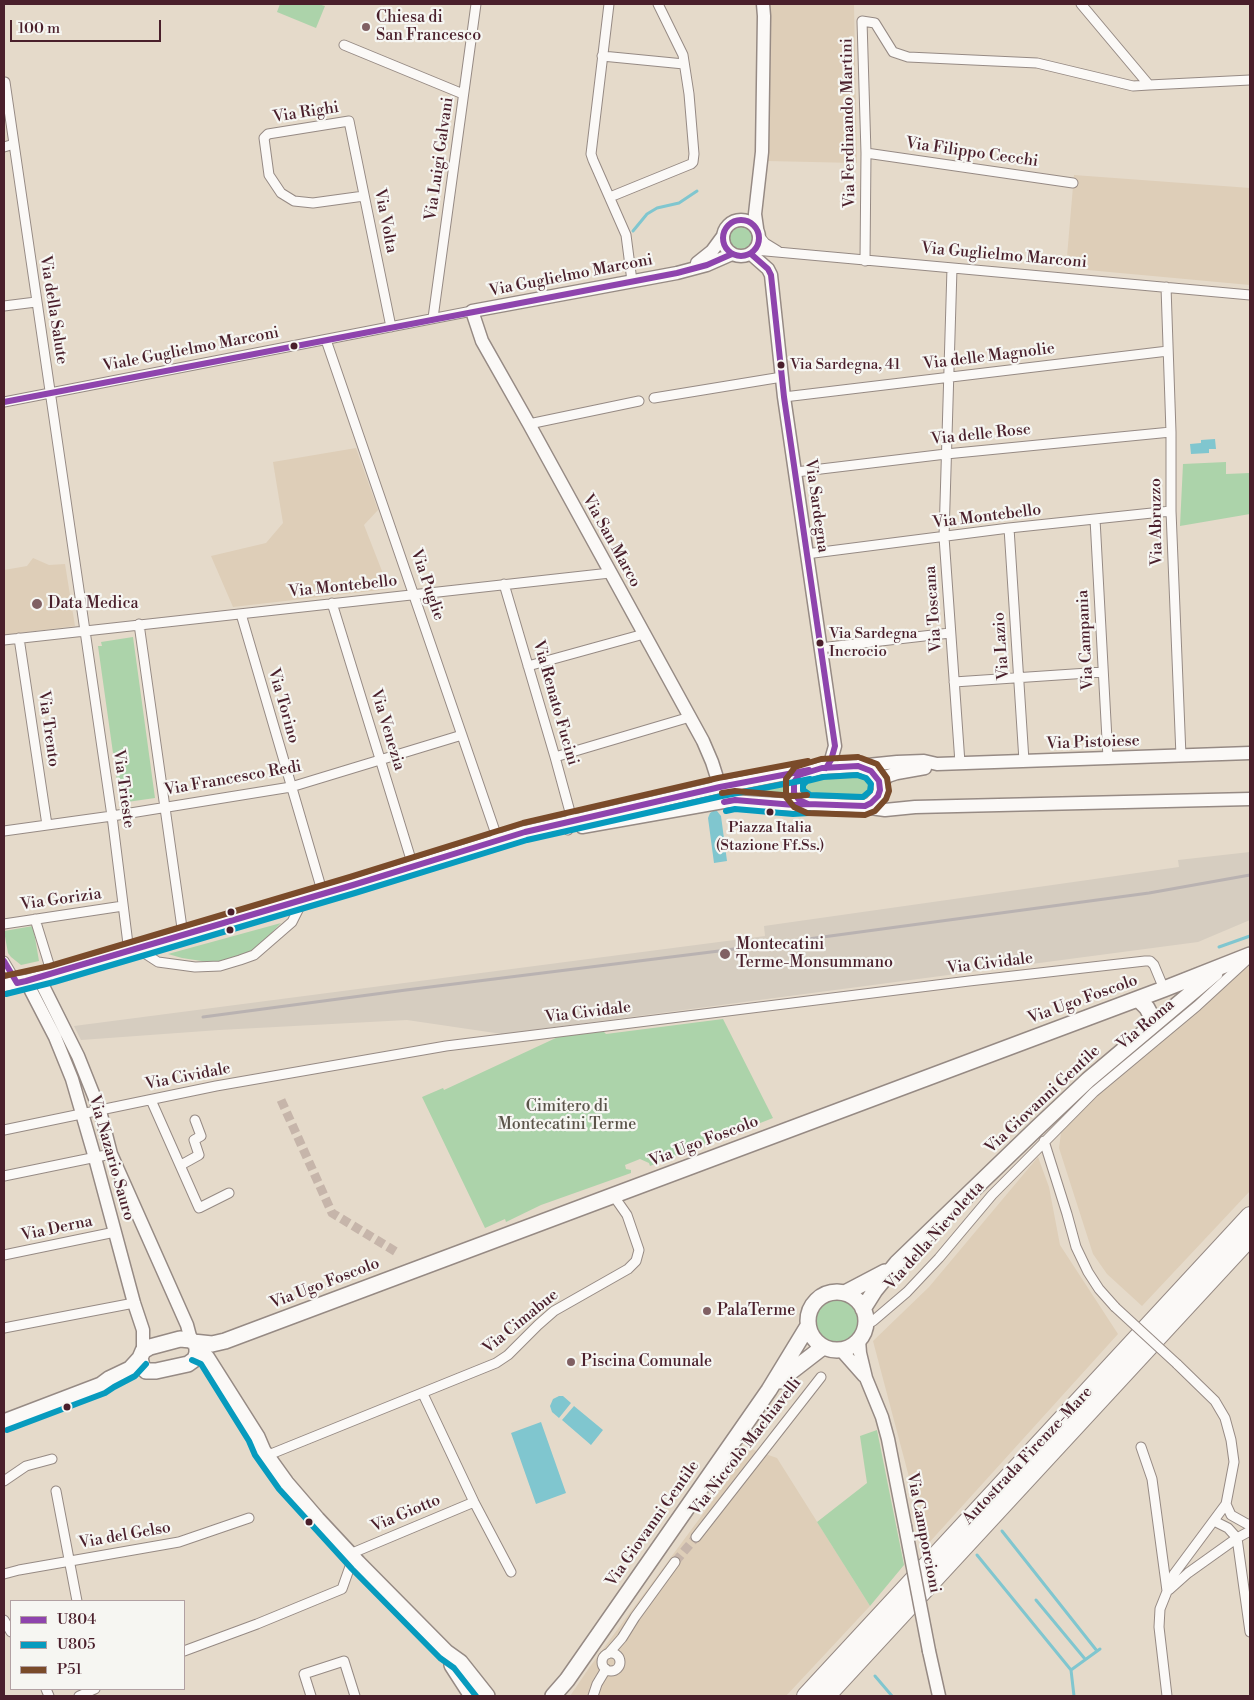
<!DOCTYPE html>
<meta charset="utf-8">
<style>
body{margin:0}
#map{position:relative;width:1254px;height:1700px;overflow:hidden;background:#e5daca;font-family:"Libre Bodoni",serif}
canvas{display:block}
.frame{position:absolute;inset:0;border:5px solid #4a1f2b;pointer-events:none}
.legend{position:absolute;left:10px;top:1600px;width:175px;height:90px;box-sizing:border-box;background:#f6f6f2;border:1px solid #b1a0a2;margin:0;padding:6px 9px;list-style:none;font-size:15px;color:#4a1f2b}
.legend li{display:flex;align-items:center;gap:10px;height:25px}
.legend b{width:25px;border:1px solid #b1a0a2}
.scale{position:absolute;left:10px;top:20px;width:151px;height:22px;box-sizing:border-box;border:2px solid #4a1f2b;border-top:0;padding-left:6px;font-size:15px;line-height:18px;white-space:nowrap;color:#4a1f2b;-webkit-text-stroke:4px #f6f6f2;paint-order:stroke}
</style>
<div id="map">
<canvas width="1254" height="1700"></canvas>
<div class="frame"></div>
<ul class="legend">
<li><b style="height:6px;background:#8e44ad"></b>U804</li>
<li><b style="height:6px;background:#079bbe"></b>U805</li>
<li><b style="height:6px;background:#7a4b2a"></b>P51</li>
</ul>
<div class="scale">100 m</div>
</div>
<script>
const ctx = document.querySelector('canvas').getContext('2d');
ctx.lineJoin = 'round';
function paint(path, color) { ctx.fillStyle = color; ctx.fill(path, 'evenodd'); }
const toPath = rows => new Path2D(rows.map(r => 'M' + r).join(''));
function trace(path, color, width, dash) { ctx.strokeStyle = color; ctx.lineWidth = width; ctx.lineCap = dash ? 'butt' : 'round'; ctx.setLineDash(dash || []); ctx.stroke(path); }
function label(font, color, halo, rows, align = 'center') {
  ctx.font = font + ' "Libre Bodoni",serif'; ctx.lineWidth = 4.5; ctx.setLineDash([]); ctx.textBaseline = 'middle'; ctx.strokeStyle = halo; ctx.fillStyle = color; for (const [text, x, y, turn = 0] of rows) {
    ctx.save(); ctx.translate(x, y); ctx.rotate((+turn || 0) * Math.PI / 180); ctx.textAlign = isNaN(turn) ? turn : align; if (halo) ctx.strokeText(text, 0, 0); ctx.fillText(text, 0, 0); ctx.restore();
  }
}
paint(toPath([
 [767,4,854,4,857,163,767,161],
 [1074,175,1250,188,1250,285,1066,268],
 [356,448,378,510,364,525,389,589,233,607,211,556,266,543,283,523,273,462],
 [33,558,49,565,65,564,75,626,4,635,4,570,27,566],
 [1250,964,1250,1191,1142,1306,1107,1274,1093,1254,1059,1148,1061,1133,1086,1104],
 [1038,1157,1049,1187,1060,1245,1118,1334,927,1545,873,1341,929,1287],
 [751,1449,777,1458,870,1606,786,1696,570,1696,589,1668]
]), '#deceb8');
paint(toPath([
 [1250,852,1250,920,1198,942,502,1034,407,1020,219,1030,81,1040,74,1026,765,936,764,926,1179,867,1178,860]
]), '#d6cdc0');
paint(toPath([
 [280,4,318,4,325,6,316,28,277,12],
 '730 238a11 11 0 1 1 22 0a11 11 0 1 1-22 0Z',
 [1226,462,1226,474,1250,473,1250,514,1180,526,1183,464],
 [133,637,155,798,120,803,115,766,118,765,116,753,113,753,98,646,102,646,101,642],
 [862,776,868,780,871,786,866,796,861,798,808,796,803,792,802,787,808,781],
 [780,782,783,784,783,793,785,799,743,797,743,795,755,792],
 [281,923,259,946,238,958,222,961,208,962,182,958,168,954],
 [33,926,39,961,21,965,11,957,8,953,4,931],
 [723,1019,773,1118,650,1166,649,1163,640,1159,625,1165,626,1169,631,1170,631,1173,541,1205,506,1222,505,1219,485,1228,422,1097,443,1088,444,1090,558,1037,602,1030,606,1034],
 '816 1322a22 22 0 1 1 44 0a22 22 0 1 1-44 0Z',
 [877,1430,904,1565,870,1606,817,1522,867,1483,860,1436]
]), '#acd3aa');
paint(toPath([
 [1215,439,1216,449,1209,449,1209,453,1191,454,1190,444,1201,443,1201,440],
 [713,811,717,811,721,816,727,861,714,863,708,818,710,813],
 [559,1396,563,1396,571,1403,559,1418,552,1412,550,1406,553,1399],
 [574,1406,603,1430,591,1445,562,1420],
 [541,1422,566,1493,536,1504,511,1433]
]), '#80c6cf');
trace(toPath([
 [633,231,647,214,657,208,679,203,697,191],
 [1219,947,1250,936],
 [1002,1531,1097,1651],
 [977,1555,1071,1670,1100,1649],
 [1036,1600,1085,1659],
 [1071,1670,1074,1696],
 [875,1676,892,1696]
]), '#80c6cf', 3);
trace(toPath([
 [281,1100,332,1213,398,1253],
 [675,1562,696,1537]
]), '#c6b5aa', 9, [9, 4.5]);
const street = toPath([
 [609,4,591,154,593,160,626,235,632,281],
 [1081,4,1149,85,1250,80],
 [344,45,463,94],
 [602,56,684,64],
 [5,82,112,816,129,952],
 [4,147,14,144],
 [866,153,1073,183],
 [364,196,313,203,294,201,281,193,269,175,264,138,268,134,349,121,391,327],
 [610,197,691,164,693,162,694,154,689,94,683,55,658,4],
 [760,237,765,243,778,251],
 [755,250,1250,295],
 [865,261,866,153,862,21,875,23,893,52,908,57,1037,63,1133,86,1149,85],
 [952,268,944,537,960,763],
 [1166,287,1171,432,1171,511,1181,756],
 [4,306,36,302],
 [433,318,476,4],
 [326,340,498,840],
 [784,397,1168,351],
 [654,398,782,377],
 [4,402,472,311],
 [529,424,639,401],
 [796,472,946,454,1171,432],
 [1095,519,1108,758],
 [1009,528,1024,761],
 [806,554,1009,528,1171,511],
 [504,584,555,757,573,823,568,830],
 [332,603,413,866],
 [241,614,323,894],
 [139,624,183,935],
 [19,638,47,825],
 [4,640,610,573],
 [820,648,950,633],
 [528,666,644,634],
 [954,682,1103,672],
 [555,757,690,717],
 [4,831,112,816,291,787,462,735],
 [35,919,52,974],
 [4,924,123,906],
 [138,949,158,962,195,967,220,966,240,960,254,955,292,922,303,900],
 [4,961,17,983],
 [151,1100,199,1208,229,1193],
 [4,1130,216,1086,446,1046,969,981,1145,961,1150,961,1154,965,1164,989],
 [1044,1141,1067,1214,1076,1247,1088,1272,1099,1289,1115,1307],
 [181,1165,199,1155,194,1140,201,1136,195,1120],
 [4,1176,111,1154],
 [4,1255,115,1232],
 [866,1325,873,1321,907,1292,939,1258,992,1195,1094,1092,1197,1006,1247,960],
 [4,1328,134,1303],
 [423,1394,474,1502,511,1572],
 [1141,1447,1152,1479,1167,1591],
 [266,1456,496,1363,508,1355,538,1325,554,1311,628,1269,636,1261,639,1250,627,1215,613,1195],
 [4,1481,26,1466,52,1459],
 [56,1491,77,1601],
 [1226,1504,1231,1515,1247,1524,1250,1524],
 [1214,1521,1228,1528,1237,1538,1250,1632],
 [696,1537,821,1377],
 [350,1554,474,1502],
 [4,1574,19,1570,179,1542,249,1518],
 [1169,1590,1188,1573,1237,1538,1250,1531],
 [4,1620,11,1632],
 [184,1651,257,1624,342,1589,353,1558],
 '602 1662a9 9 0 1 1 18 0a9 9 0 1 1-18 0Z',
 [608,1654,622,1638,635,1617,675,1562],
 [46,1689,49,1696],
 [79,1696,95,1689],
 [311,1696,304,1674,344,1661,355,1696],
 [593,1696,597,1684,606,1669],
 [1167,1696,1159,1627,1160,1609,1174,1574,1226,1504,1234,1462,1231,1440,1225,1418,1215,1401,1177,1364]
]);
const secondary = toPath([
 '723 238a18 18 0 1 1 36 0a18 18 0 1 1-36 0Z',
 [757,228,755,214,762,152,764,16,763,4],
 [751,254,768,269,771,275,784,397,835,746,831,760,826,768],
 [697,263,712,251,723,236],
 [858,766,897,762,924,761,937,764,1250,753],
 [858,766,871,771,879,781,880,790,878,796,871,803,865,806,856,806,808,804,799,800,794,793,794,782,799,775,804,773,822,768,858,766],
 [880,784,888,776,897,773,925,768],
 [720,787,712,762,703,741,529,424,482,341,472,311,677,273,707,265,732,254],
 [856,806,885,810,915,807,1250,799],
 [582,827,729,801,794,805,808,804],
 [39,978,78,1056,100,1111,111,1154,187,1325,191,1340],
 [26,981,55,1037,72,1079,95,1158,134,1303,143,1330,143,1351],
 [4,985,26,981,52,974,353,885,525,832,720,787,790,773,809,770],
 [859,1340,860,1353,866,1378,882,1417,888,1439,905,1526],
 [841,1350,864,1376],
 [929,1651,939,1696]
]);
const primary = toPath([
 [1138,999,1147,1008,1155,1023],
 '808 1321a29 29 0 1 1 58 0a29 29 0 1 1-58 0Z',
 [845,1293,885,1272],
 [863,1309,875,1290,897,1263,1037,1128,1088,1080,1215,973],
 [180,1339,191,1340,197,1345,197,1353,195,1359,188,1364,156,1371,146,1371,142,1366,140,1358,143,1351,150,1347,180,1339],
 [193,1342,212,1344,225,1341,1164,989,1250,955],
 [197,1352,207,1358,257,1437,263,1451,286,1483,317,1519,358,1563,446,1652,460,1662,487,1696],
 [779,1381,823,1347],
 [4,1422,101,1385,109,1379,130,1369,140,1358],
 [452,1665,472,1696],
 [553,1696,567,1680,769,1390,808,1326]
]);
const highway = toPath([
 [806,1696,1250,1216],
 [826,1696,1250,1237]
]);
trace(street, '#968a84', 11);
trace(secondary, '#968a84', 15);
trace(primary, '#968a84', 18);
trace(highway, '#968a84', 20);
trace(street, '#fbf9f7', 9);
trace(secondary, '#fbf9f7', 12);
trace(primary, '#fbf9f7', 15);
trace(highway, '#fbf9f7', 18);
trace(toPath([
 [203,1017,406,990,719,951,1149,893,1250,875]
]), '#b9b2b1', 3);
const streetBridge = toPath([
 [1115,1307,1177,1364]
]);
const secondaryBridge = toPath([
 [905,1526,929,1651]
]);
trace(streetBridge, '#968a84', 11, []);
trace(secondaryBridge, '#968a84', 15, []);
trace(streetBridge, '#fbf9f7', 9);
trace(secondaryBridge, '#fbf9f7', 12);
trace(toPath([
 '723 238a18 18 0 1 1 36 0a18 18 0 1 1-36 0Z',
 [751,254,768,269,771,275,784,397,835,746,831,760,826,768],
 [4,402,677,273,707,265,732,254],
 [858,766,871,771,879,781,880,790,878,796,871,803,865,806,808,804,799,800,794,793,794,782,799,775,822,768,858,766],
 [724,802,735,800,794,805,808,804],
 [4,961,17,983,26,981,353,885,525,832,720,787,809,770]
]), '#8e44ad', 6);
trace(toPath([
 [857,775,866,778,871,784,870,791,863,797,810,795,803,790,803,785,807,781,823,777,857,775],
 [726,811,735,809,793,814,809,813],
 [6,994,54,982,355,893,527,840,722,796,810,779],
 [192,1360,201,1364,249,1441,255,1455,279,1489,352,1569,440,1658,454,1668,476,1696],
 [7,1430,105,1393,114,1387,135,1376,146,1364]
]), '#079bbe', 6);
trace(toPath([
 [858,757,821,759,795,767,786,779,786,797,794,807,807,813,865,815,875,811,886,799,889,791,887,778,877,764,861,758],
 [722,793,735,791,794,796,807,795],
 [4,976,50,966,350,877,523,823,718,778,808,761]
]), '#7a4b2a', 6);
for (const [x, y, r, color] of [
 [366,27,5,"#806063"],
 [294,346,4.5,"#4a1f2b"],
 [781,365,4.5,"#4a1f2b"],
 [37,604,6,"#806063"],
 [820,643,4.5,"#4a1f2b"],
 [770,812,4.5,"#4a1f2b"],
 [231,912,4.5,"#4a1f2b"],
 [230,930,4.5,"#4a1f2b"],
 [725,954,6,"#806063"],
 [707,1311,5,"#806063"],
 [571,1362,5,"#806063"],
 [67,1407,4.5,"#4a1f2b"],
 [309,1522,4.5,"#4a1f2b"]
]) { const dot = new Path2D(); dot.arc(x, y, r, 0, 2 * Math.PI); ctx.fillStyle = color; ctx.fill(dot); trace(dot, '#f6f6f2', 2); }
label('15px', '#4a1f2b', '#f6f6f2', [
 ["Via Sardegna, 41",790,365],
 ["Via Sardegna",829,634],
 ["Incrocio",829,652],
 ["Piazza Italia",770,828,"center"],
 ["(Stazione Ff.Ss.)",770,846,"center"]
], 'left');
label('16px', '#4a1f2b', '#f6f6f2', [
 ["Chiesa di",376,18],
 ["San Francesco",376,36],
 ["Data Medica",48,604],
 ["Montecatini",736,945],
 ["Terme-Monsummano",736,963],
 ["PalaTerme",717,1311],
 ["Piscina Comunale",581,1362]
], 'left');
label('16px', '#4a1f2b', '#f6f6f2', [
 ["Via Righi",306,113,-9],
 ["Via Ferdinando Martini",849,123,-91],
 ["Via Filippo Cecchi",972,153,8],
 ["Via Luigi Galvani",440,159,-82],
 ["Via Volta",385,221,79],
 ["Via Guglielmo Marconi",1004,256,5],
 ["Via Guglielmo Marconi",571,276,-11],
 ["Via della Salute",53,310,81],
 ["Viale Guglielmo Marconi",191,350,-11],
 ["Via delle Magnolie",989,357,-7],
 ["Via delle Rose",981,435,-6],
 ["Via Sardegna",816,506,82],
 ["Via Montebello",987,517,-7],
 ["Via Abruzzo",1157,522,-91],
 ["Via San Marco",611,541,61],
 ["Via Puglie",427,585,71],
 ["Via Montebello",343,587,-6],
 ["Via Toscana",934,609,-94],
 ["Via Campania",1086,640,-93],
 ["Via Lazio",1002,646,-94],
 ["Via Renato Fucini",555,703,74],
 ["Via Torino",283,706,74],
 ["Via Trento",48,729,82],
 ["Via Venezia",387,730,73],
 ["Via Pistoiese",1093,743,-2],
 ["Via Francesco Redi",233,779,-10],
 ["Via Trieste",123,789,82],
 ["Via Gorizia",61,900,-8],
 ["Via Cividale",990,964,-7],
 ["Via Ugo Foscolo",1083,1000,-20],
 ["Via Cividale",588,1013,-7],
 ["Via Roma",1146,1025,-40],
 ["Via Cividale",188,1077,-11],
 ["Via Giovanni Gentile",1043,1100,-43],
 ["Via Ugo Foscolo",704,1142,-21],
 ["Via Nazario Sauro",111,1158,74],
 ["Via Derna",57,1229,-12],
 ["Via della Nievoletta",935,1236,-48],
 ["Via Ugo Foscolo",325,1284,-21],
 ["Via Cimabue",521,1322,-39],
 ["Via Niccolò Machiavelli",746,1447,-52],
 ["Autostrada Firenze-Mare",1028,1456,-47],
 ["Via Giotto",406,1514,-23],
 ["Via Giovanni Gentile",653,1524,-55],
 ["Via Camporcioni",923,1533,79],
 ["Via del Gelso",125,1536,-10]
]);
label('16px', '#5a5449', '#f6f6f2', [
 ["Cimitero di",567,1107],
 ["Montecatini Terme",567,1125]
]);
</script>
